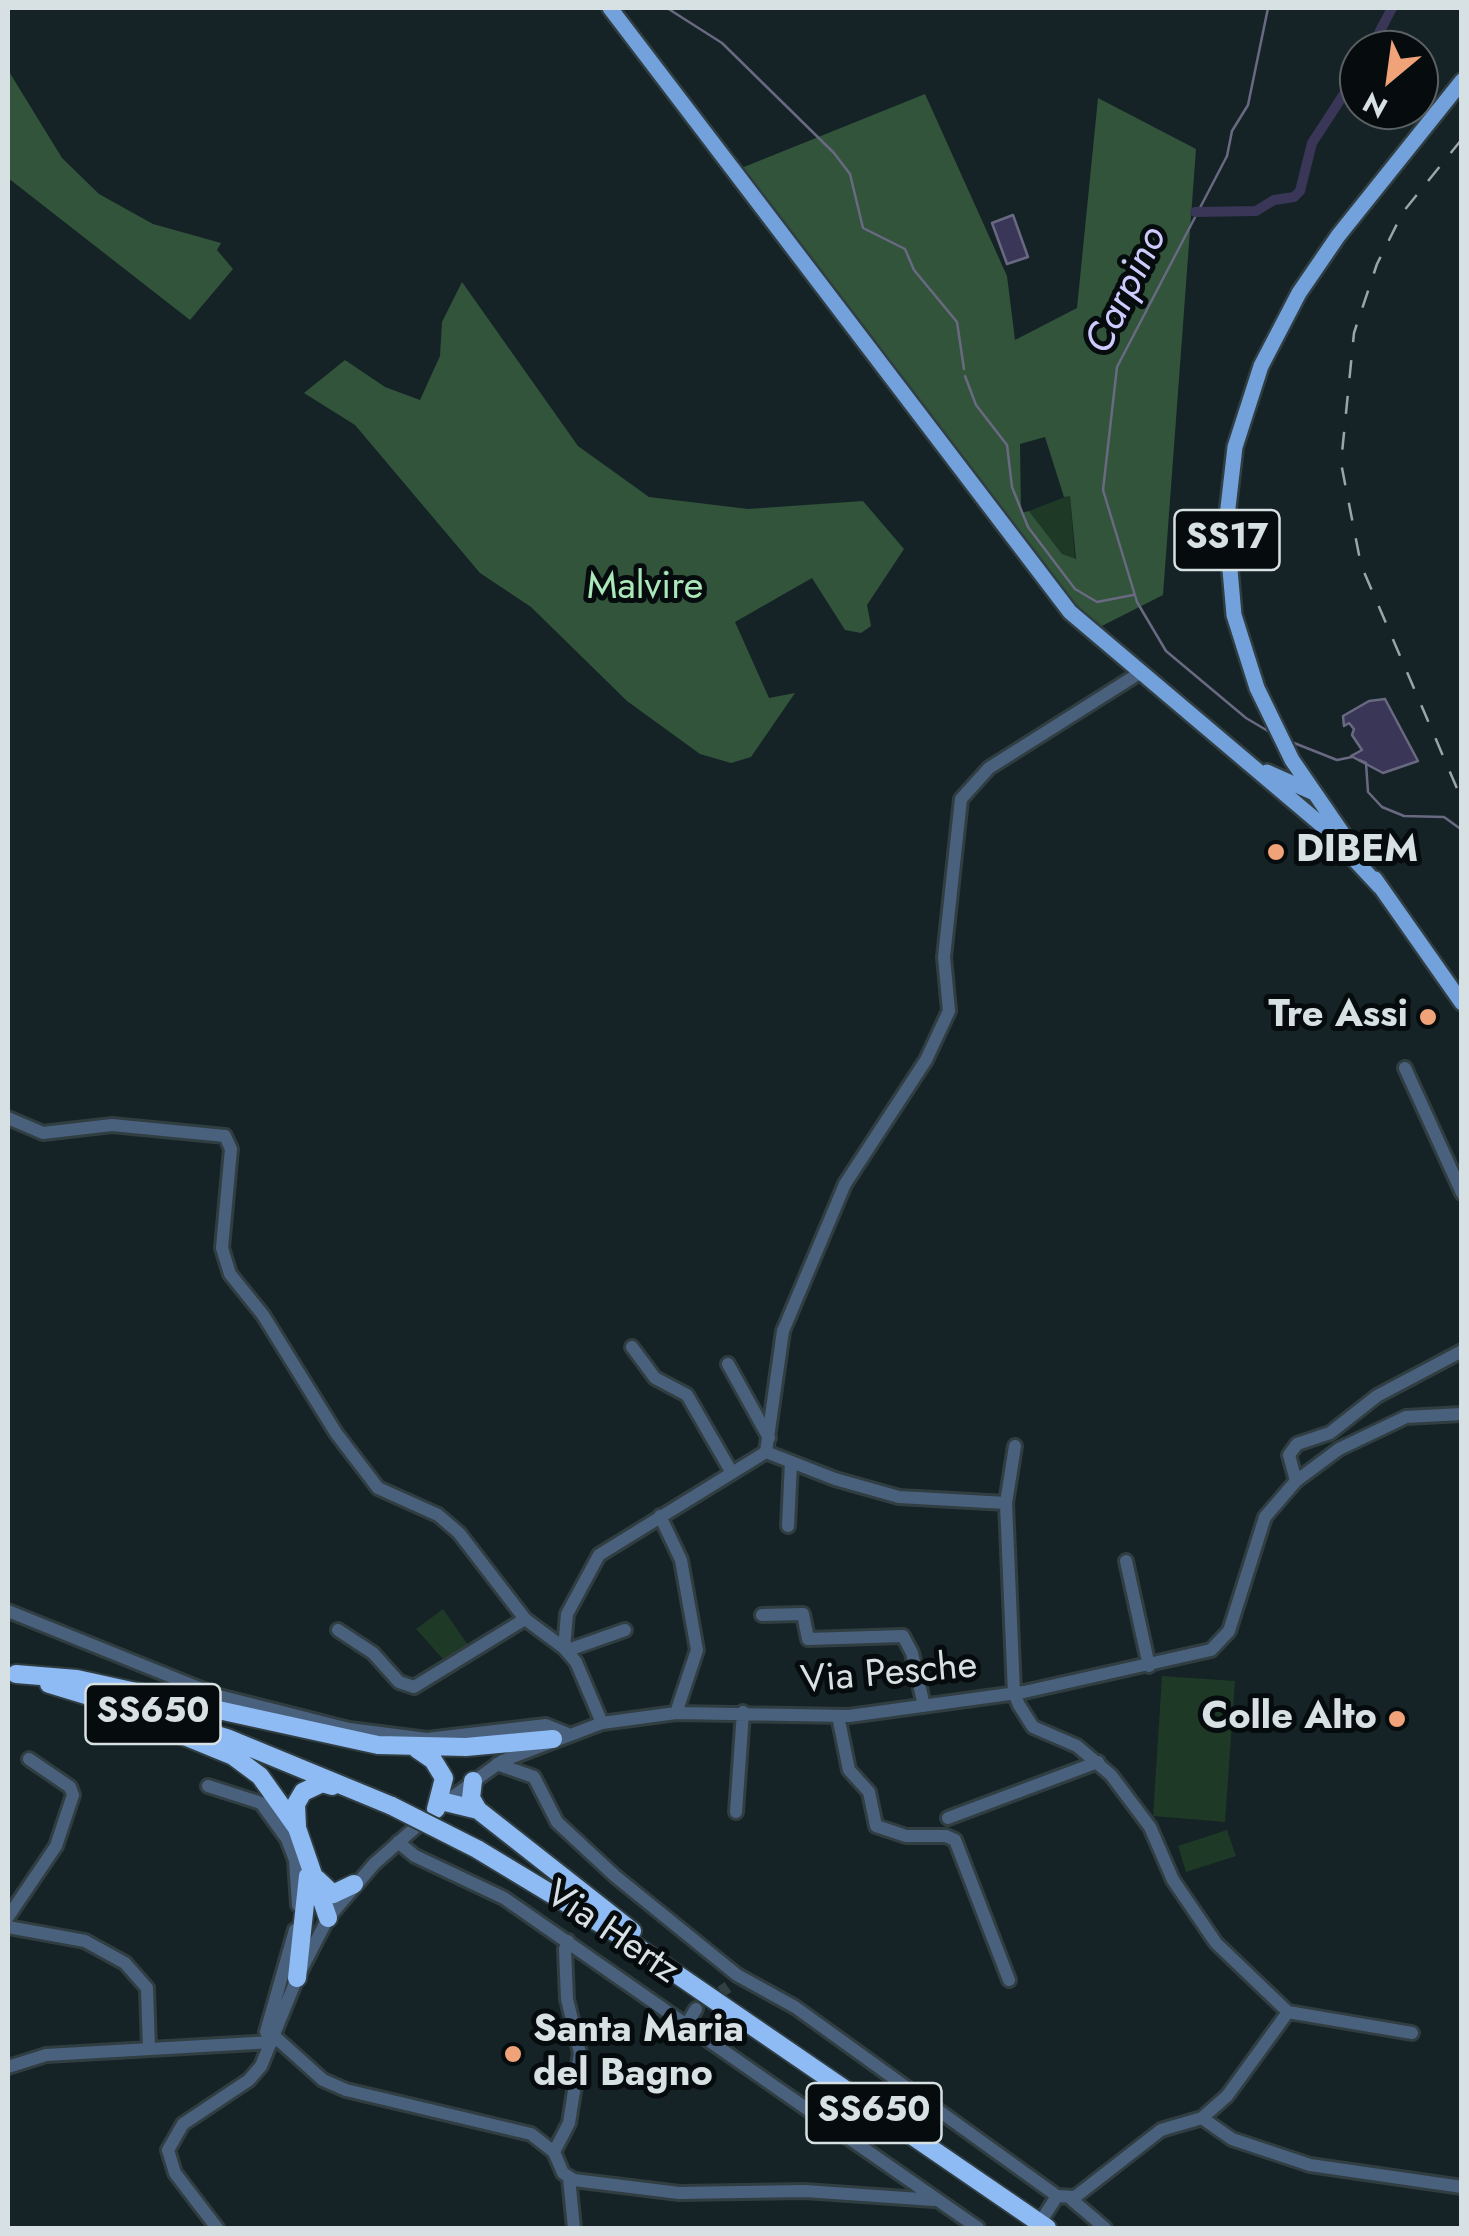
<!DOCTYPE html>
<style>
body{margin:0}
#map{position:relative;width:1469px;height:2236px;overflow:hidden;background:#152327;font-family:Jost,sans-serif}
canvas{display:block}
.frame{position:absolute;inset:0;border:10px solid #d7e0e3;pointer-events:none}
.north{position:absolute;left:1339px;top:30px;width:100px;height:100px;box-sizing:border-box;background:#060b0d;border:2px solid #5a6063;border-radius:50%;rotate:209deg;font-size:28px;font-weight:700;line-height:40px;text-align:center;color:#d7e0e3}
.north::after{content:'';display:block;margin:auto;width:35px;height:45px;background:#f0a279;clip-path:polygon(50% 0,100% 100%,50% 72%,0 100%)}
</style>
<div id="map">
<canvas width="1469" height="2236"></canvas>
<div class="frame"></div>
<div class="north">N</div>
</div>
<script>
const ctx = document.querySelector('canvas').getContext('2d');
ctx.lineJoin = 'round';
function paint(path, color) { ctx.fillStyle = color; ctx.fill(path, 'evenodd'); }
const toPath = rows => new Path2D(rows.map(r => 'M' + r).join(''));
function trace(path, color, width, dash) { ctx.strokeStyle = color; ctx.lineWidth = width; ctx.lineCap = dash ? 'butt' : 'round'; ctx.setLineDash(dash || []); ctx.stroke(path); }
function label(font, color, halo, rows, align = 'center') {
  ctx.font = font + ' Jost,sans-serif'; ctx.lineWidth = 10; ctx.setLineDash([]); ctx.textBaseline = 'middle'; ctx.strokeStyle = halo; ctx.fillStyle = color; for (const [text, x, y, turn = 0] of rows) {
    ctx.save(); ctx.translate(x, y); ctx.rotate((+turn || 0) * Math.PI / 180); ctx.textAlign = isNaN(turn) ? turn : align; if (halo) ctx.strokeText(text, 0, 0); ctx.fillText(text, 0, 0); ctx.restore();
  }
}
paint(toPath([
 [1070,495,1075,560,1062,554,1029,511],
 [443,1609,468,1645,443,1659,416,1629],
 [1162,1676,1235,1681,1225,1822,1153,1816],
 [1227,1830,1236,1856,1186,1872,1178,1846]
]), '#1e3925');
paint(toPath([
 [8,70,62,158,99,194,153,224,221,243,217,250,233,269,190,320,8,178],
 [925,94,1007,276,1015,340,1077,308,1098,98,1196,149,1163,595,1090,632,1082,625,1080,608,1070,612,734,171],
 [1045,437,1064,497,1070,496,1076,559,1062,554,1029,511,1021,513,1020,444],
 [462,282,578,446,649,497,748,509,863,501,904,549,867,605,871,626,861,633,845,630,812,578,735,622,769,698,795,693,751,757,731,763,700,754,627,701,531,607,480,573,355,425,304,393,345,360,385,387,420,400,440,356,442,322]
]), '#31543a');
const water = toPath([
 [1013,215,1028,257,1007,264,992,223,1013,215],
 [1385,699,1418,761,1383,773,1351,756,1362,750,1352,735,1354,729,1349,723,1344,726,1343,716,1369,701,1385,699]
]);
paint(water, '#3a3658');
trace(water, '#696982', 2.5);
trace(toPath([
 [667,8,722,43,834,153,850,174,863,228,905,249,914,270,957,322,964,369],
 [1268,8,1248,105,1232,131,1227,156,1117,367,1103,490,1137,602,1166,651,1246,718,1273,734],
 [965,376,976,405,1007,445,1012,487,1028,527,1075,589,1097,602,1133,595],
 [1289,741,1337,760,1352,757],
 [1359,760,1366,763,1368,792,1382,807,1404,816,1444,817,1462,830]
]), '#696982', 2.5);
trace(toPath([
 [1370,50,1392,8],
 [1195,212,1256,211,1274,200,1294,197,1300,191,1312,143,1359,71]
]), '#3a3658', 10);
trace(toPath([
 [706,2002,728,1987]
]), '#323f43', 12, [12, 6]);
const minor = toPath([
 [1405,1068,1462,1193],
 [8,1118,43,1133,112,1125,225,1136,231,1149,222,1248,230,1274,263,1315,336,1433,378,1488,438,1515,459,1533,525,1619,564,1648],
 [632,1347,655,1378,687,1395,732,1473],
 [728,1364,769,1438],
 [1015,1446,1006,1503,1014,1693,1019,1705,1033,1727,1077,1746,1111,1775,1150,1827,1173,1880,1216,1943,1288,2012,1227,2096,1202,2118,1161,2130,1075,2197,1057,2196,1043,2218],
 [766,1452,835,1479,899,1497,1006,1503],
 [1296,1481,1289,1455,1297,1444,1330,1433,1377,1396,1462,1351],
 [660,1516,681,1560,697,1650,676,1713],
 [788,1526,791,1462],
 [1126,1561,1149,1666],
 [8,1611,219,1696,349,1729,427,1739,546,1725,568,1734],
 [762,1615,803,1614,808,1639,903,1636,912,1653,924,1706],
 [338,1630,373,1653,399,1682,414,1687,525,1619],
 [568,1650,625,1630],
 [838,1716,849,1770,869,1792,876,1826,906,1836,946,1836,955,1840,1009,1980],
 [602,1723,576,1662,564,1648,567,1614,599,1555,766,1452,783,1331,845,1184,926,1060,949,1011,944,957,961,799,989,768,1138,674],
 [497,1764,534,1777,557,1822,615,1876,737,1975,795,2007,1057,2196],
 [208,1786,261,1803,287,1839,295,1860,298,1905],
 [440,1806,502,1761,602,1723,676,1713,849,1716,1024,1692,1211,1650,1229,1631,1265,1517,1296,1481,1339,1449,1406,1417,1462,1414],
 [736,1812,743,1712],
 [948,1818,1098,1762],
 [398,1842,415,1856,504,1898,978,2228],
 [8,1917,56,1846,73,1795,70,1787,29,1759],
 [8,1927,85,1941,125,1963,147,1988,149,2048],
 [1288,2012,1412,2033],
 [688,2022,696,2009],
 [274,2036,323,2080,346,2090,531,2134,554,2152,563,2173,574,2180,679,2193,805,2191,934,2200],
 [272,2042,266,2032,295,1930],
 [8,2067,46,2055,272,2042],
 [1202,2118,1232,2139,1310,2165,1462,2187],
 [554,2152,569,2123,580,2053,567,1999,565,1949,568,1941],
 [569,2178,574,2228],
 [1071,2199,1105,2228],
 [217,2228,175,2173,168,2150,183,2124,249,2080,261,2066,297,1978,328,1918,374,1864,425,1819]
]);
const major = toPath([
 [610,8,1070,612,1324,827,1380,887],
 [1267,772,1314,793],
 [1347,840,1292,760,1257,688,1234,615,1226,525,1235,447,1261,366,1299,293,1338,236,1462,81],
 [1375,879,1462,1003]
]);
const highway = toPath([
 [16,1674,77,1679,378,1745,466,1747,553,1739],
 [49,1684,227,1738,392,1806],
 [167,1729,233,1756,260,1776,297,1828,328,1918],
 [417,1749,433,1760,444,1778,436,1809],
 [473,1781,471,1798,478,1810],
 [445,1802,478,1810,632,1931],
 [297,1827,296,1804,303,1792,322,1783,332,1786],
 [477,1849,621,1936,1047,2228],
 [317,1879,333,1894,354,1884],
 [297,1978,308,1876]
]);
trace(minor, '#303d41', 18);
trace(major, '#303d41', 20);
trace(highway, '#303d41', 22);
trace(minor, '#4a617d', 12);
trace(major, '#72a1dc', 15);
trace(highway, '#8ebbf4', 18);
trace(toPath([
 [1462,139,1403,212,1377,264,1354,333,1341,463,1361,565,1462,800]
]), '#9aa5a8', 2.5, [18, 18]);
const highwayBridge = toPath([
 [392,1806,477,1849]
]);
trace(highwayBridge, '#303d41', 22, []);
trace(highwayBridge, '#8ebbf4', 18);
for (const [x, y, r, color] of [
 [1276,852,10,"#f0a279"],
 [1428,1017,10,"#f0a279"],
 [1397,1719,10,"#f0a279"],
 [513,2054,10,"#f0a279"]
]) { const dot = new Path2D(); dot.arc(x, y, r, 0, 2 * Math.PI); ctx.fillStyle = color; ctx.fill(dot); trace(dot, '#060b0d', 4); }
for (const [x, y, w] of [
 [1227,540,105],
 [153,1714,135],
 [874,2113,135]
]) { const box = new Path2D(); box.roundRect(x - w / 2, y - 30, w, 60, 8); ctx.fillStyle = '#060b0d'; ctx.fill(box); trace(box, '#d7e0e3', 2.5); }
label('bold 35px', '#d7e0e3', null, [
 ["SS17",1227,540],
 ["SS650",153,1714],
 ["SS650",874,2113]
]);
label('38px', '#aae7b9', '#060b0d', [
 ["Malvire",645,589]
]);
label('bold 38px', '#d7e0e3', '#060b0d', [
 ["DIBEM",1296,852],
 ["Tre Assi",1408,1017,"right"],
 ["Colle Alto",1377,1719,"right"],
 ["Santa Maria",533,2032],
 ["del Bagno",533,2076]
], 'left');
label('38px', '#d7e0e3', '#060b0d', [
 ["Via Pesche",889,1675,-5],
 ["Via Hertz",611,1934,34]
]);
label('italic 40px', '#cfcafd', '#060b0d', [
 ["Carpino",1128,291,-64]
]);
</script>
